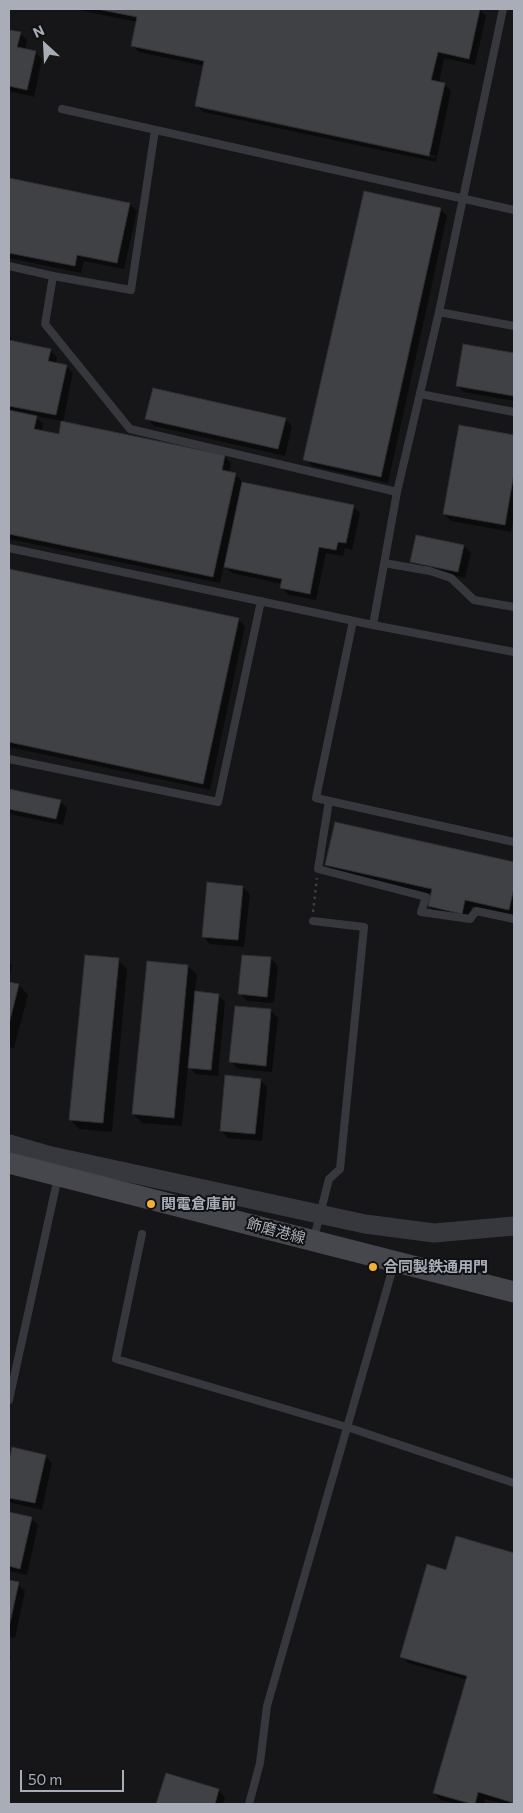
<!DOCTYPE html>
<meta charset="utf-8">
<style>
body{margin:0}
#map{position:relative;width:523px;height:1813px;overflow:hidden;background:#161618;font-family:Commissioner,sans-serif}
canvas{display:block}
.frame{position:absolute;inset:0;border:10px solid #a8adb8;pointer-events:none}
.north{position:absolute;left:20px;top:20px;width:50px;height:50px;-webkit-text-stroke:4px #111113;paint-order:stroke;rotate:335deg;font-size:14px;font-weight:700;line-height:20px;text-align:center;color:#a8adb8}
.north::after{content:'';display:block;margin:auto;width:18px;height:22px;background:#a8adb8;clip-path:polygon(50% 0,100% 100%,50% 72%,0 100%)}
.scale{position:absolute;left:20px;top:1770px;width:104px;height:22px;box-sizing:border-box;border:2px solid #a8adb8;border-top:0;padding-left:6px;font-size:15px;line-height:18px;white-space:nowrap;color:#a8adb8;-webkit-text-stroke:4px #111113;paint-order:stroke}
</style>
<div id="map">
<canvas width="523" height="1813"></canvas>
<div class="frame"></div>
<div class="north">N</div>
<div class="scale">50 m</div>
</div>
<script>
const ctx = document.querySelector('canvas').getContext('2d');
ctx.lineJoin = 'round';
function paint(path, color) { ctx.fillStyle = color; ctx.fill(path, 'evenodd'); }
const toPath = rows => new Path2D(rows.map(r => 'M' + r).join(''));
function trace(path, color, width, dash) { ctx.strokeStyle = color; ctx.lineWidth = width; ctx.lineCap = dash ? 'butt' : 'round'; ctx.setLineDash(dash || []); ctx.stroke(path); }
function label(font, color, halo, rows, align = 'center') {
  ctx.font = font + ' Commissioner,"Noto Sans JP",sans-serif'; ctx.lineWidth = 4; ctx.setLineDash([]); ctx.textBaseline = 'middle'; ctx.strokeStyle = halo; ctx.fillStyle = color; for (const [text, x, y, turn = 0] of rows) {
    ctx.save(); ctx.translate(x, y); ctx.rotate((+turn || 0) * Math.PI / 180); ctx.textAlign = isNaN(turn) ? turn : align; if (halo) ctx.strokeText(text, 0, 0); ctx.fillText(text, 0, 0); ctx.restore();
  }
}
paint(toPath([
 [74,9,479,9,486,16,475,65,444,58,439,83,444,84,451,91,436,162,203,112,196,105,205,66,139,52,132,45,137,22],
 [203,106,436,156,435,158,203,109],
 [9,31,20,33,27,40,25,50,35,52,42,59,34,97,9,91],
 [9,179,130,204,137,211,124,269,84,261,81,273,9,258],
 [440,209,447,216,388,483,312,466,305,459],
 [9,335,12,339,11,342,50,350,57,357,56,364,66,366,73,373,63,422,224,456,231,463,229,473,235,474,242,481,242,483,353,506,360,513,352,550,345,548,343,556,326,553,316,600,289,595,282,588,282,584,232,573,224,565,220,583,9,539],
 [35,416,62,421,60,435,42,431,43,424],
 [464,345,514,354,514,401,464,392,457,385],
 [147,419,285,419,292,426,285,456,154,426],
 [460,427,514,436,514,516,511,532,451,521,444,514],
 [464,546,471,553,465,578,419,568,412,561],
 [9,570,238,619,245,626,210,790,9,747],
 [9,790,60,801,67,808,63,825,9,814],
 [336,823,514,864,514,916,472,906,469,921,436,913,429,906,432,894,334,872,327,865],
 [243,887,250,894,244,947,210,944,203,937],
 [271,959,278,966,274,1003,247,1001,240,994],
 [118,960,127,969,112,1132,79,1129,70,1119],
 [9,962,12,965,9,979],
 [148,962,188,966,197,975,195,993,218,995,225,1002,218,1076,196,1074,188,1066,182,1126,142,1123,133,1114],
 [9,983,19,985,28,995,14,1048,9,1047],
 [271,1011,278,1018,272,1072,238,1069,231,1062],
 [260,1080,267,1087,262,1141,228,1138,221,1131],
 [13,1449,45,1456,52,1463,42,1510,9,1502,9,1467],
 [9,1513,31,1518,38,1525,27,1575,9,1571],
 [457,1538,514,1554,514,1804,505,1804,485,1799,484,1804,457,1804,441,1800,434,1793,468,1680,408,1663,401,1656,447,1571],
 [9,1581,18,1584,25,1591,15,1638,9,1637],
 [9,1653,11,1656,9,1665],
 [167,1775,218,1790,225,1797,223,1804,158,1804]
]), '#0007');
const building = toPath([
 [97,9,480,9,469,59,438,52,431,80,445,83,429,156,195,106,204,61,131,46,137,17,97,9],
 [9,30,21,32,17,47,36,51,27,90,9,86,9,30],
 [9,178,130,203,117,263,77,255,75,266,9,253,9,178],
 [364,191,441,208,381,477,303,460,364,191],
 [9,340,51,349,48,361,67,365,56,415,9,406,9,340],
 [463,344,514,353,514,396,456,386,463,344],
 [153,388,286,418,278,449,145,419,153,388],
 [9,410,37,416,34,429,59,434,61,421,225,455,222,470,236,473,213,577,9,534,9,410],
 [459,425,514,435,514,473,505,525,443,514,459,425],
 [242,482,354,505,346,543,338,542,336,550,319,547,310,594,280,588,282,579,224,567,242,482],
 [416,535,464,545,458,572,410,562,416,535],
 [9,569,239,618,203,784,9,742,9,569],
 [9,789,61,800,56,819,9,809,9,789],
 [335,822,514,862,514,887,509,910,465,900,462,914,428,906,432,889,325,865,335,822],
 [207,882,243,886,238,940,202,937,207,882],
 [85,955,119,958,103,1123,69,1120,85,955],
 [242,955,271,957,267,997,238,994,242,955],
 [147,961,188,965,174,1118,132,1114,147,961],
 [9,982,19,984,9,1024,9,982],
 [195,991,219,994,211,1070,188,1068,195,991],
 [235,1006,271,1009,266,1066,229,1062,235,1006],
 [225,1075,261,1079,255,1134,220,1131,225,1075],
 [12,1447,46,1455,35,1503,9,1498,9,1461,12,1447],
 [9,1512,32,1517,20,1569,9,1566,9,1512],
 [456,1536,514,1553,514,1803,478,1792,475,1804,472,1804,433,1793,467,1676,400,1657,427,1564,446,1570,456,1536],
 [9,1580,19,1582,9,1627,9,1580],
 [166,1773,219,1789,215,1804,156,1804,166,1773]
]);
paint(building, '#404145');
trace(building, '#303034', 1);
trace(toPath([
 [313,912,317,878]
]), '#3d3f44', 2.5, [2.5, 4]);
trace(toPath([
 [62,109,514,210],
 [9,266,53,276,45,324,130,429,397,492],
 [53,276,131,290,155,130],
 [439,312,514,326],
 [420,394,514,412],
 [9,548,373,625,514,652],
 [384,563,430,571,451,578,474,600,514,607],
 [353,621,316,798,514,842],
 [373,625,397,492,439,312,503,9],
 [9,759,218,802,261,601],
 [329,801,318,869,426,897,421,912,470,919,476,911,514,919],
 [313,921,364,927,340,1169,329,1179,314,1238],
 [142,1234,116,1359,347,1427,514,1483],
 [9,1400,58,1177],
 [249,1804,260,1763,267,1706,394,1264]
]), '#37383d', 8);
trace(toPath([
 [9,1144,47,1155,365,1224,434,1233,514,1226]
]), '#37383d', 19);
trace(toPath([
 [9,1163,514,1292]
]), '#45474d', 21);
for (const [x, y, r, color] of [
 [151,1204,5,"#f2b134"],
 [373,1267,5,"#f2b134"]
]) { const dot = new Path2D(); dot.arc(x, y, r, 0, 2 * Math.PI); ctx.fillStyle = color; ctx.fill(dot); trace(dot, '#111113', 2); }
label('bold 15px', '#a8adb8', '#111113', [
 ["関電倉庫前",161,1204],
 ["合同製鉄通用門",383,1267]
], 'left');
label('15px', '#a8adb8', '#111113', [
 ["飾磨港線",276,1231,15]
]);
</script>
